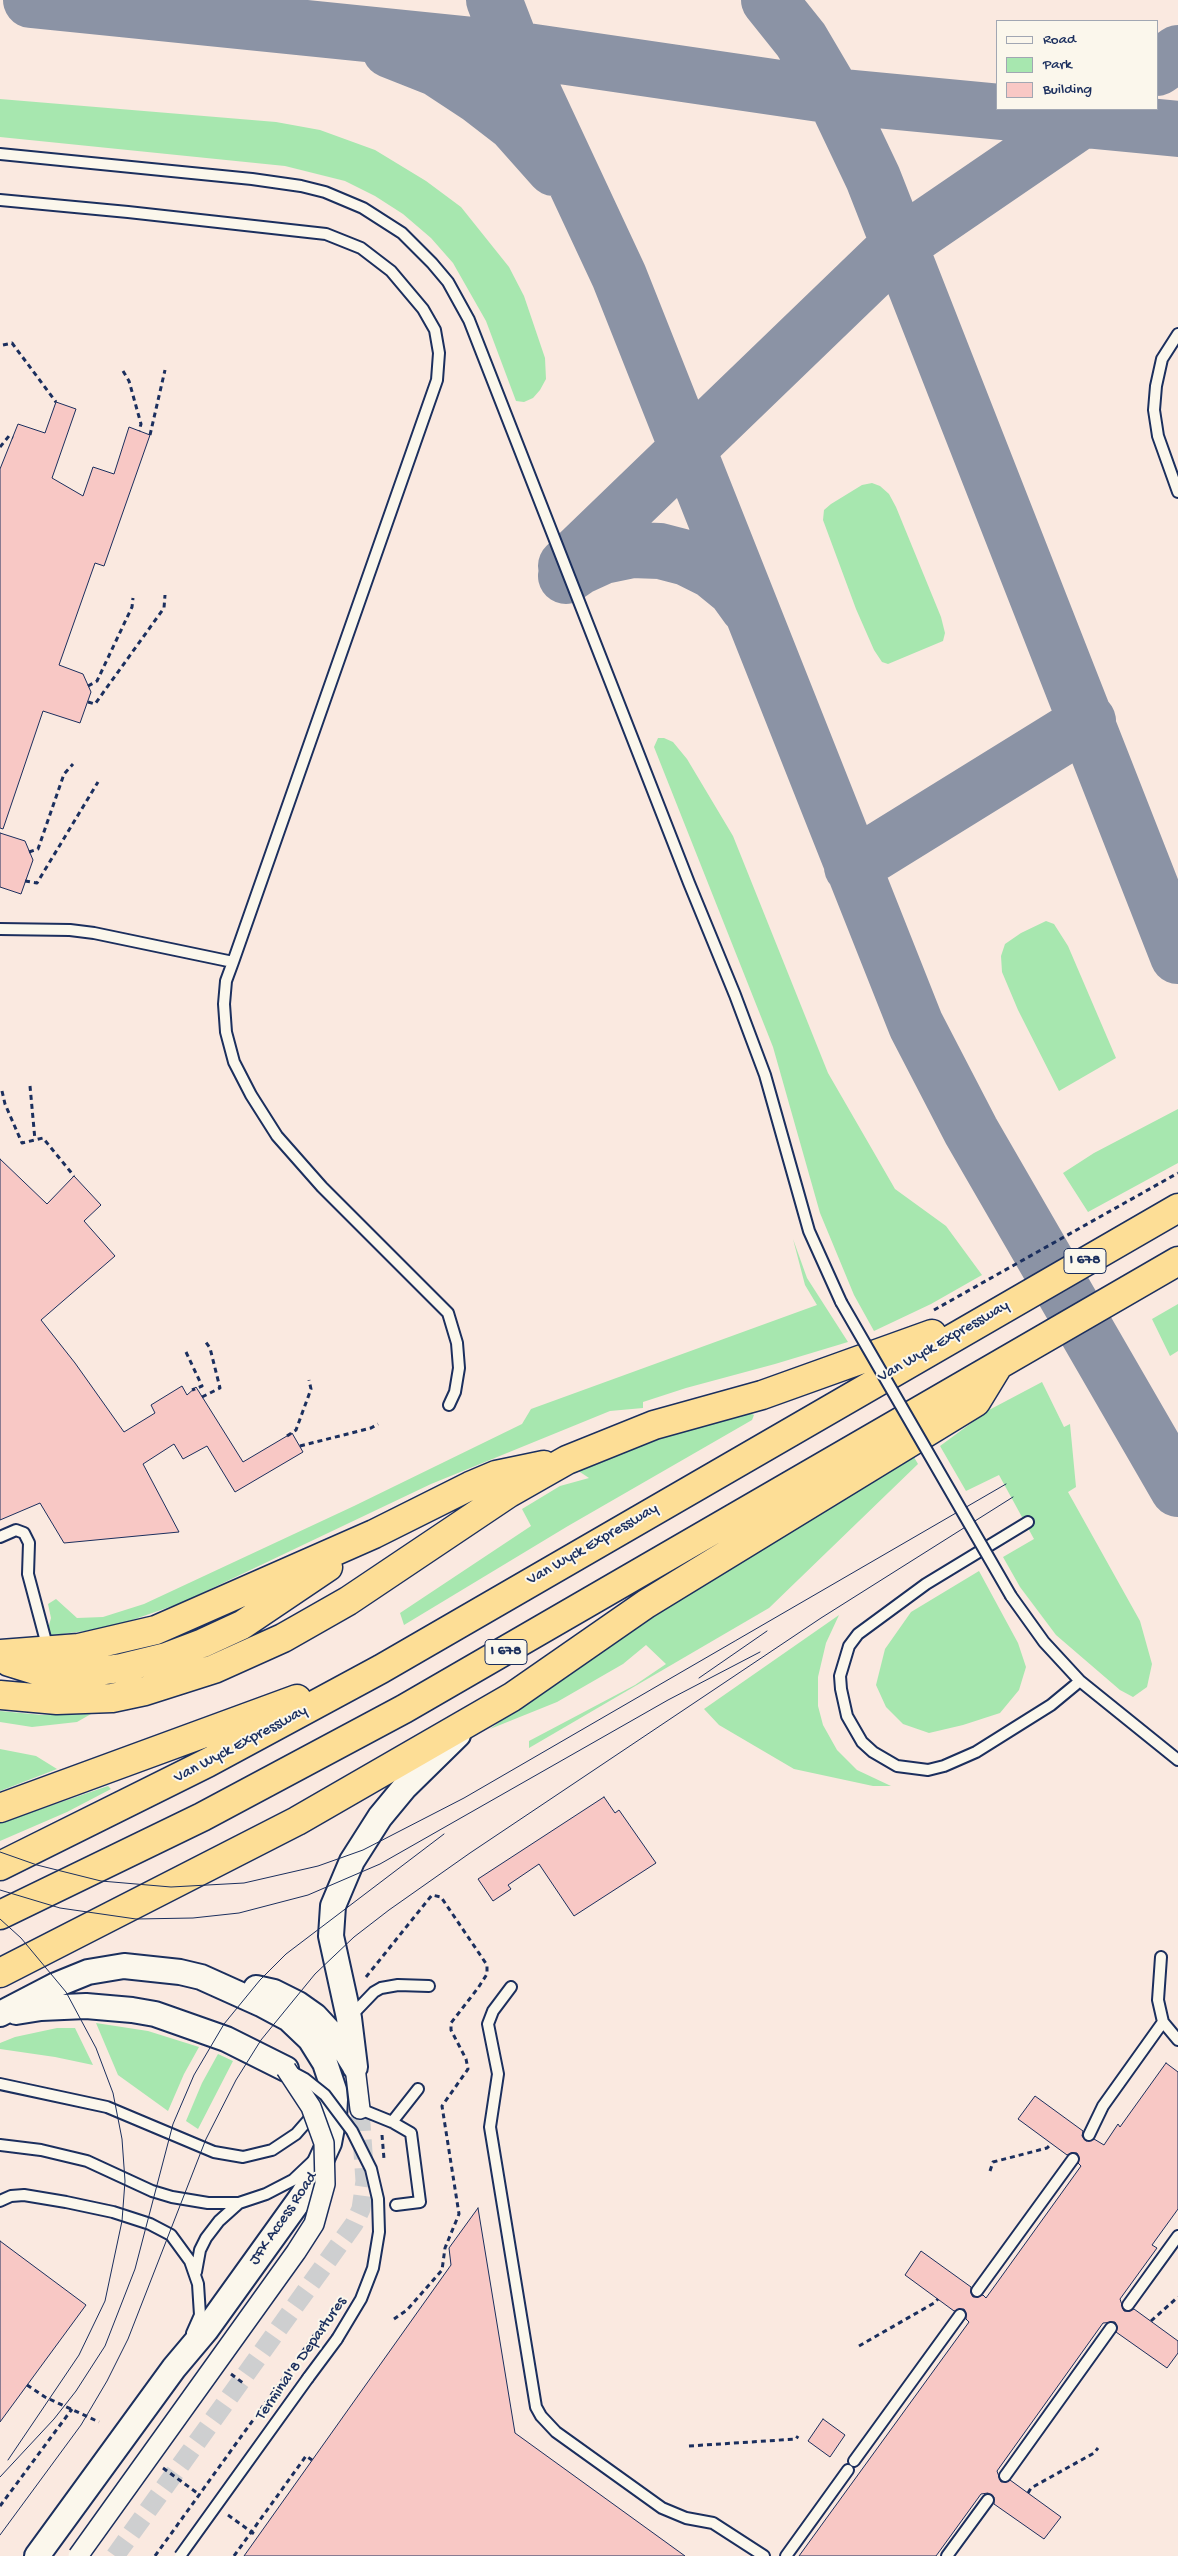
<!DOCTYPE html>
<style>
body{margin:0}
#map{position:relative;width:1178px;height:2556px;overflow:hidden;background:#fbf7ec;font-family:"Gochi Hand",sans-serif}
canvas{display:block}
.legend{position:absolute;left:996px;top:20px;width:162px;height:90px;box-sizing:border-box;background:#fbf7ec;border:1px solid #a1a7b3;margin:0;padding:6px 9px;list-style:none;font-size:15px;color:#1b2f5e}
.legend li{display:flex;align-items:center;gap:10px;height:25px}
.legend b{width:25px;border:1px solid #a1a7b3}
</style>
<div id="map">
<canvas width="1178" height="2556"></canvas>
<ul class="legend">
<li><b style="height:6px;background:#fbf7ec"></b>Road</li>
<li><b style="height:14px;background:#a7e7af"></b>Park</li>
<li><b style="height:14px;background:#f8c8c5"></b>Building</li>
</ul>
</div>
<script>
const ctx = document.querySelector('canvas').getContext('2d');
ctx.lineJoin = 'round';
function paint(path, color) { ctx.fillStyle = color; ctx.fill(path, 'evenodd'); }
const toPath = rows => new Path2D(rows.map(r => 'M' + r).join(''));
function trace(path, color, width, dash) { ctx.strokeStyle = color; ctx.lineWidth = width; ctx.lineCap = dash ? 'butt' : 'round'; ctx.setLineDash(dash || []); ctx.stroke(path); }
function label(font, color, halo, rows, align = 'center') {
  ctx.font = font + ' "Gochi Hand",sans-serif'; ctx.lineWidth = 4; ctx.setLineDash([]); ctx.textBaseline = 'middle'; ctx.strokeStyle = halo; ctx.fillStyle = color; for (const [text, x, y, turn = 0] of rows) {
    ctx.save(); ctx.translate(x, y); ctx.rotate((+turn || 0) * Math.PI / 180); ctx.textAlign = isNaN(turn) ? turn : align; if (halo) ctx.strokeText(text, 0, 0); ctx.fillText(text, 0, 0); ctx.restore();
  }
}
paint(toPath([
 [0,0,1178,0,1178,2556,0,2556],
 [997,21,1157,21,1157,109,997,109]
]), '#fae9e0');
paint(toPath([
 [0,99,276,122,320,130,375,150,426,181,461,207,509,267,524,296,545,358,546,379,540,390,533,398,524,402,516,401,486,321,453,263,431,238,403,214,375,196,345,181,285,166,0,137],
 [872,483,880,486,889,494,896,507,941,617,945,633,943,641,888,664,882,662,874,650,856,609,823,520,824,510,831,504,862,485],
 [658,738,664,738,673,742,687,759,733,836,828,1073,895,1189,946,1226,982,1275,931,1304,874,1331,854,1295,820,1213,773,1047,654,747],
 [1046,921,1054,924,1068,946,1116,1058,1059,1091,1018,1010,1002,972,1001,956,1005,944,1021,933],
 [1178,1109,1178,1163,1088,1212,1063,1173,1094,1153],
 [793,1239,807,1278,848,1342,775,1364,686,1388,643,1402,643,1408,610,1411,431,1484,181,1603,109,1628,46,1636,51,1618,48,1604,56,1599,77,1618,103,1617,144,1604,354,1506,522,1424,531,1409,817,1305,805,1285],
 [1178,1304,1178,1351,1170,1356,1152,1319],
 [1042,1382,1064,1427,1070,1424,1076,1487,1068,1492,1140,1621,1152,1664,1147,1687,1133,1697,1120,1690,1056,1635,1020,1587,1003,1557,1034,1539,999,1475,966,1491,940,1446,989,1410],
 [750,1413,754,1415,752,1420,568,1526,404,1625,400,1613,531,1526,522,1509,560,1486,589,1478,577,1470,639,1444],
 [911,1452,918,1464,769,1608,529,1748,529,1741,635,1685,666,1664,646,1645,623,1664,557,1702,490,1729,661,1602],
 [979,1571,1018,1643,1026,1667,1019,1690,1000,1713,963,1725,929,1733,903,1724,886,1707,876,1685,885,1649,911,1612],
 [839,1615,826,1643,818,1677,818,1706,823,1725,837,1750,857,1770,891,1786,873,1786,794,1769,719,1725,704,1709],
 [0,1711,42,1715,91,1714,77,1722,32,1727,0,1722],
 [0,1749,36,1756,57,1769,0,1791],
 [108,1786,111,1789,67,1812,0,1841,0,1823],
 [96,2023,148,2031,199,2047,184,2074,168,2111,118,2075],
 [57,2028,75,2028,93,2065,55,2057,0,2049,0,2043,15,2037],
 [218,2054,233,2061,198,2129,186,2121,202,2083]
]), '#a7e7af');
trace(toPath([
 [31,0,513,49,619,276,916,1025,971,1131,1178,1489],
 [494,0,513,49,834,96,1178,129],
 [769,0,801,40,834,96,873,178,1178,956],
 [390,50,438,69,479,96,514,123,554,168],
 [1157,68,1178,53],
 [566,566,899,245,1095,111],
 [566,576,579,567,603,556,632,550,660,551,687,558,713,571,735,589,748,607],
 [852,867,1088,721]
]), '#8b93a5', 56);
const building = toPath([
 [56,402,76,409,52,478,83,496,93,467,114,474,129,427,150,435,104,566,95,563,59,665,83,674,91,692,80,723,43,711,3,829,0,828,0,469,18,424,45,433,56,402],
 [0,833,25,841,33,860,21,894,0,887,0,833],
 [0,1159,47,1204,74,1176,101,1205,84,1221,115,1256,41,1320,75,1363,124,1432,155,1413,151,1405,182,1386,187,1395,196,1387,243,1462,292,1433,303,1452,235,1492,207,1446,183,1459,174,1444,143,1464,179,1532,64,1543,40,1503,0,1520,0,1159],
 [604,1797,615,1813,619,1810,656,1863,574,1916,539,1864,508,1885,511,1889,493,1901,478,1879,604,1797],
 [1166,2063,1178,2072,1178,2209,1152,2245,1157,2248,1120,2299,1124,2311,1130,2311,1134,2309,1178,2341,1178,2353,1167,2368,1116,2332,1117,2326,1115,2322,1103,2323,997,2471,1001,2482,1010,2480,1061,2517,1044,2539,994,2504,994,2497,988,2493,981,2494,936,2556,799,2556,969,2322,966,2319,966,2313,964,2309,954,2311,905,2275,921,2251,971,2287,971,2293,973,2297,983,2295,986,2298,1081,2166,1078,2163,1079,2157,1077,2153,1071,2153,1067,2155,1018,2119,1035,2096,1083,2131,1082,2136,1086,2141,1094,2139,1104,2145,1118,2124,1120,2127,1166,2063],
 [478,2208,515,2433,685,2556,244,2556,451,2265,449,2248,478,2208],
 [0,2241,86,2305,0,2422,0,2241],
 [823,2419,845,2435,830,2457,808,2441,823,2419]
]);
paint(building, '#f8c8c5');
trace(building, '#1b2f5e', 1);
trace(toPath([
 [115,2556,354,2224,361,2209,365,2181,360,2109]
]), '#cecfd0', 19, [19, 9]);
const service = toPath([
 [0,154,252,179,301,186,325,192,363,208,402,233,432,263,448,282,469,320,689,883,735,995,765,1075,809,1231,841,1302],
 [0,200,128,212,326,234,361,248,391,271,423,309,435,330,439,353,437,380,233,962,226,981,224,1004,226,1032,234,1062,251,1095,277,1136,322,1187,448,1313,457,1343,459,1368,455,1392,449,1405],
 [1178,334,1162,359,1156,386,1154,410,1158,436,1178,492],
 [0,929,70,930,94,933,233,962],
 [1028,1522,926,1584,858,1634,849,1646,840,1676,841,1689,847,1716,862,1742,873,1752,897,1766,928,1770,944,1766,976,1752,1051,1705,1080,1681],
 [0,1537,16,1530,24,1533,29,1543,28,1574,48,1649],
 [1011,1596,1044,1642,1080,1681,1178,1760],
 [1161,1957,1158,2000,1163,2022,1178,2040],
 [511,1987,493,2011,488,2024,498,2074,490,2127,536,2407,541,2416,556,2432,662,2508,686,2518,713,2523,764,2556],
 [350,2017,374,1992,381,1988,398,1985,429,1986],
 [0,2084,107,2107,214,2152,243,2157,272,2150,296,2134,317,2110,325,2087],
 [360,2109,392,2122,411,2133,420,2202,396,2205],
 [392,2122,418,2089],
 [1089,2135,1103,2106,1163,2022],
 [0,2145,41,2150,87,2161,152,2191,172,2197,208,2203,239,2203,266,2194,293,2180,312,2162],
 [0,2201,11,2196,24,2195,66,2202,113,2212,150,2224,171,2235,190,2261,198,2284,200,2315,192,2333],
 [196,2272,200,2250,206,2238,219,2221,239,2203],
 [977,2291,1073,2159],
 [1128,2305,1178,2236],
 [308,2378,337,2339],
 [854,2461,960,2315],
 [1005,2476,1111,2328],
 [786,2556,848,2470],
 [947,2556,988,2500]
]);
const minor = toPath([
 [355,2067,360,2109]
]);
const tertiary = toPath([
 [256,1988,274,1992,298,2004,315,2016,341,2044,354,2065],
 [16,2012,41,2008,86,2006,132,2010,155,2014,226,2039,286,2069],
 [0,2014,56,1985,88,1972,124,1966,180,1972,201,1977,261,2004,289,2019,310,2039,325,2063,334,2090,335,2100,334,2117,329,2143,313,2178,303,2195,206,2330,174,2368,37,2556],
 [355,2067,349,2018,331,1936,333,1906,352,1861,380,1817,404,1788,458,1735]
]);
const motorway = toPath([
 [0,1654,79,1648,156,1630,374,1534,470,1486,496,1475,544,1465],
 [9,1662,38,1671,77,1674,121,1668,166,1657,203,1643,242,1625,328,1567],
 [0,1695,57,1700,112,1698,145,1691,214,1669,283,1638,348,1601,509,1493,567,1460,654,1425,762,1395,932,1334],
 [0,1808,297,1699],
 [0,1866,207,1763,381,1669,1178,1208],
 [0,1915,202,1817,404,1709,1178,1261],
 [0,1973,297,1821,512,1697,646,1604,976,1402,998,1366]
]);
trace(service, '#1b2f5e', 14);
trace(minor, '#1b2f5e', 22);
trace(tertiary, '#1b2f5e', 28);
trace(motorway, '#1b2f5e', 31);
trace(toPath([
 [3,345,12,343,56,402],
 [123,371,129,381,141,424,139,431],
 [150,435,165,370],
 [0,447,9,436,13,438],
 [88,686,97,681,132,607,133,598],
 [88,702,95,704,164,608,165,595],
 [29,852,38,849,64,774,73,764],
 [25,881,37,883,98,782],
 [30,1086,35,1140],
 [2,1091,5,1104,22,1143,43,1138,74,1176],
 [934,1310,1178,1173],
 [186,1352,202,1386,192,1390],
 [202,1397,220,1388,210,1348,205,1341],
 [287,1436,296,1430,311,1389,309,1380],
 [300,1446,371,1428,378,1424],
 [366,1977,432,1895,441,1897,487,1965,487,1974,478,1988,451,2023,451,2030,466,2059,468,2069,442,2106,459,2214,445,2248,442,2270,407,2310,394,2319],
 [382,2135,384,2159],
 [990,2171,993,2162,1047,2148,1051,2144],
 [1151,2321,1178,2297],
 [859,2346,934,2303,938,2299],
 [231,2374,243,2383],
 [27,2385,45,2397,99,2422],
 [689,2446,796,2439,798,2436],
 [163,2468,200,2495],
 [1028,2493,1031,2488,1094,2453,1098,2448],
 [0,2506,72,2409],
 [228,2515,257,2536],
 [155,2556,336,2305],
 [234,2556,306,2456,312,2460]
]), '#1b2f5e', 3, [5, 4]);
trace(service, '#fbf7ec', 10);
trace(minor, '#fbf7ec', 19);
trace(tertiary, '#fbf7ec', 24);
trace(motorway, '#fdde96', 28);
trace(toPath([
 [699,1678,767,1631],
 [0,1852,37,1865,101,1881,171,1887,244,1883,318,1866,363,1850,464,1798,1006,1484],
 [0,1890,60,1908,136,1919,193,1918,239,1913,308,1895,380,1864,668,1700,760,1652],
 [0,1919,21,1938,66,1992,96,2048,113,2093,122,2139,125,2181,122,2221,105,2301,79,2355,8,2460],
 [0,2477,54,2419,76,2391,105,2346,135,2269,173,2124,194,2075,224,2024,260,1980,286,1954,444,1834],
 [0,2535,81,2425,107,2381,128,2339,206,2139,236,2080,261,2040,315,1974,354,1937,389,1910,470,1853,821,1618,1013,1497]
]), '#1b2f5e', 1);
const serviceBridge = toPath([
 [841,1302,1011,1596],
 [292,2072,305,2079,325,2095,352,2131,371,2169,378,2199,379,2232,373,2268,361,2299,337,2339],
 [180,2556,308,2378]
]);
const minorBridge = toPath([
 [78,2556,296,2252,314,2224,325,2184,324,2143,311,2107,286,2069]
]);
trace(serviceBridge, '#1b2f5e', 14, []);
trace(minorBridge, '#1b2f5e', 22, []);
trace(serviceBridge, '#fbf7ec', 10);
trace(minorBridge, '#fbf7ec', 19);
for (const [x, y, w] of [
 [1085,1261,42],
 [506,1652,42]
]) { const box = new Path2D(); box.roundRect(x - w / 2, y - 12.5, w, 25, 4); ctx.fillStyle = '#fbf7ec'; ctx.fill(box); trace(box, '#1b2f5e', 1); }
label('bold 15px', '#1b2f5e', null, [
 ["I 678",1085,1261],
 ["I 678",506,1652]
]);
label('16px', '#1b2f5e', '#fbf7ec', [
 ["Van Wyck Expressway",944,1342,-30],
 ["Van Wyck Expressway",593,1545,-30],
 ["Van Wyck Expressway",241,1745,-28],
 ["JFK Access Road",284,2219,-56],
 ["Terminal 8 Departures",302,2359,-55]
]);
</script>
